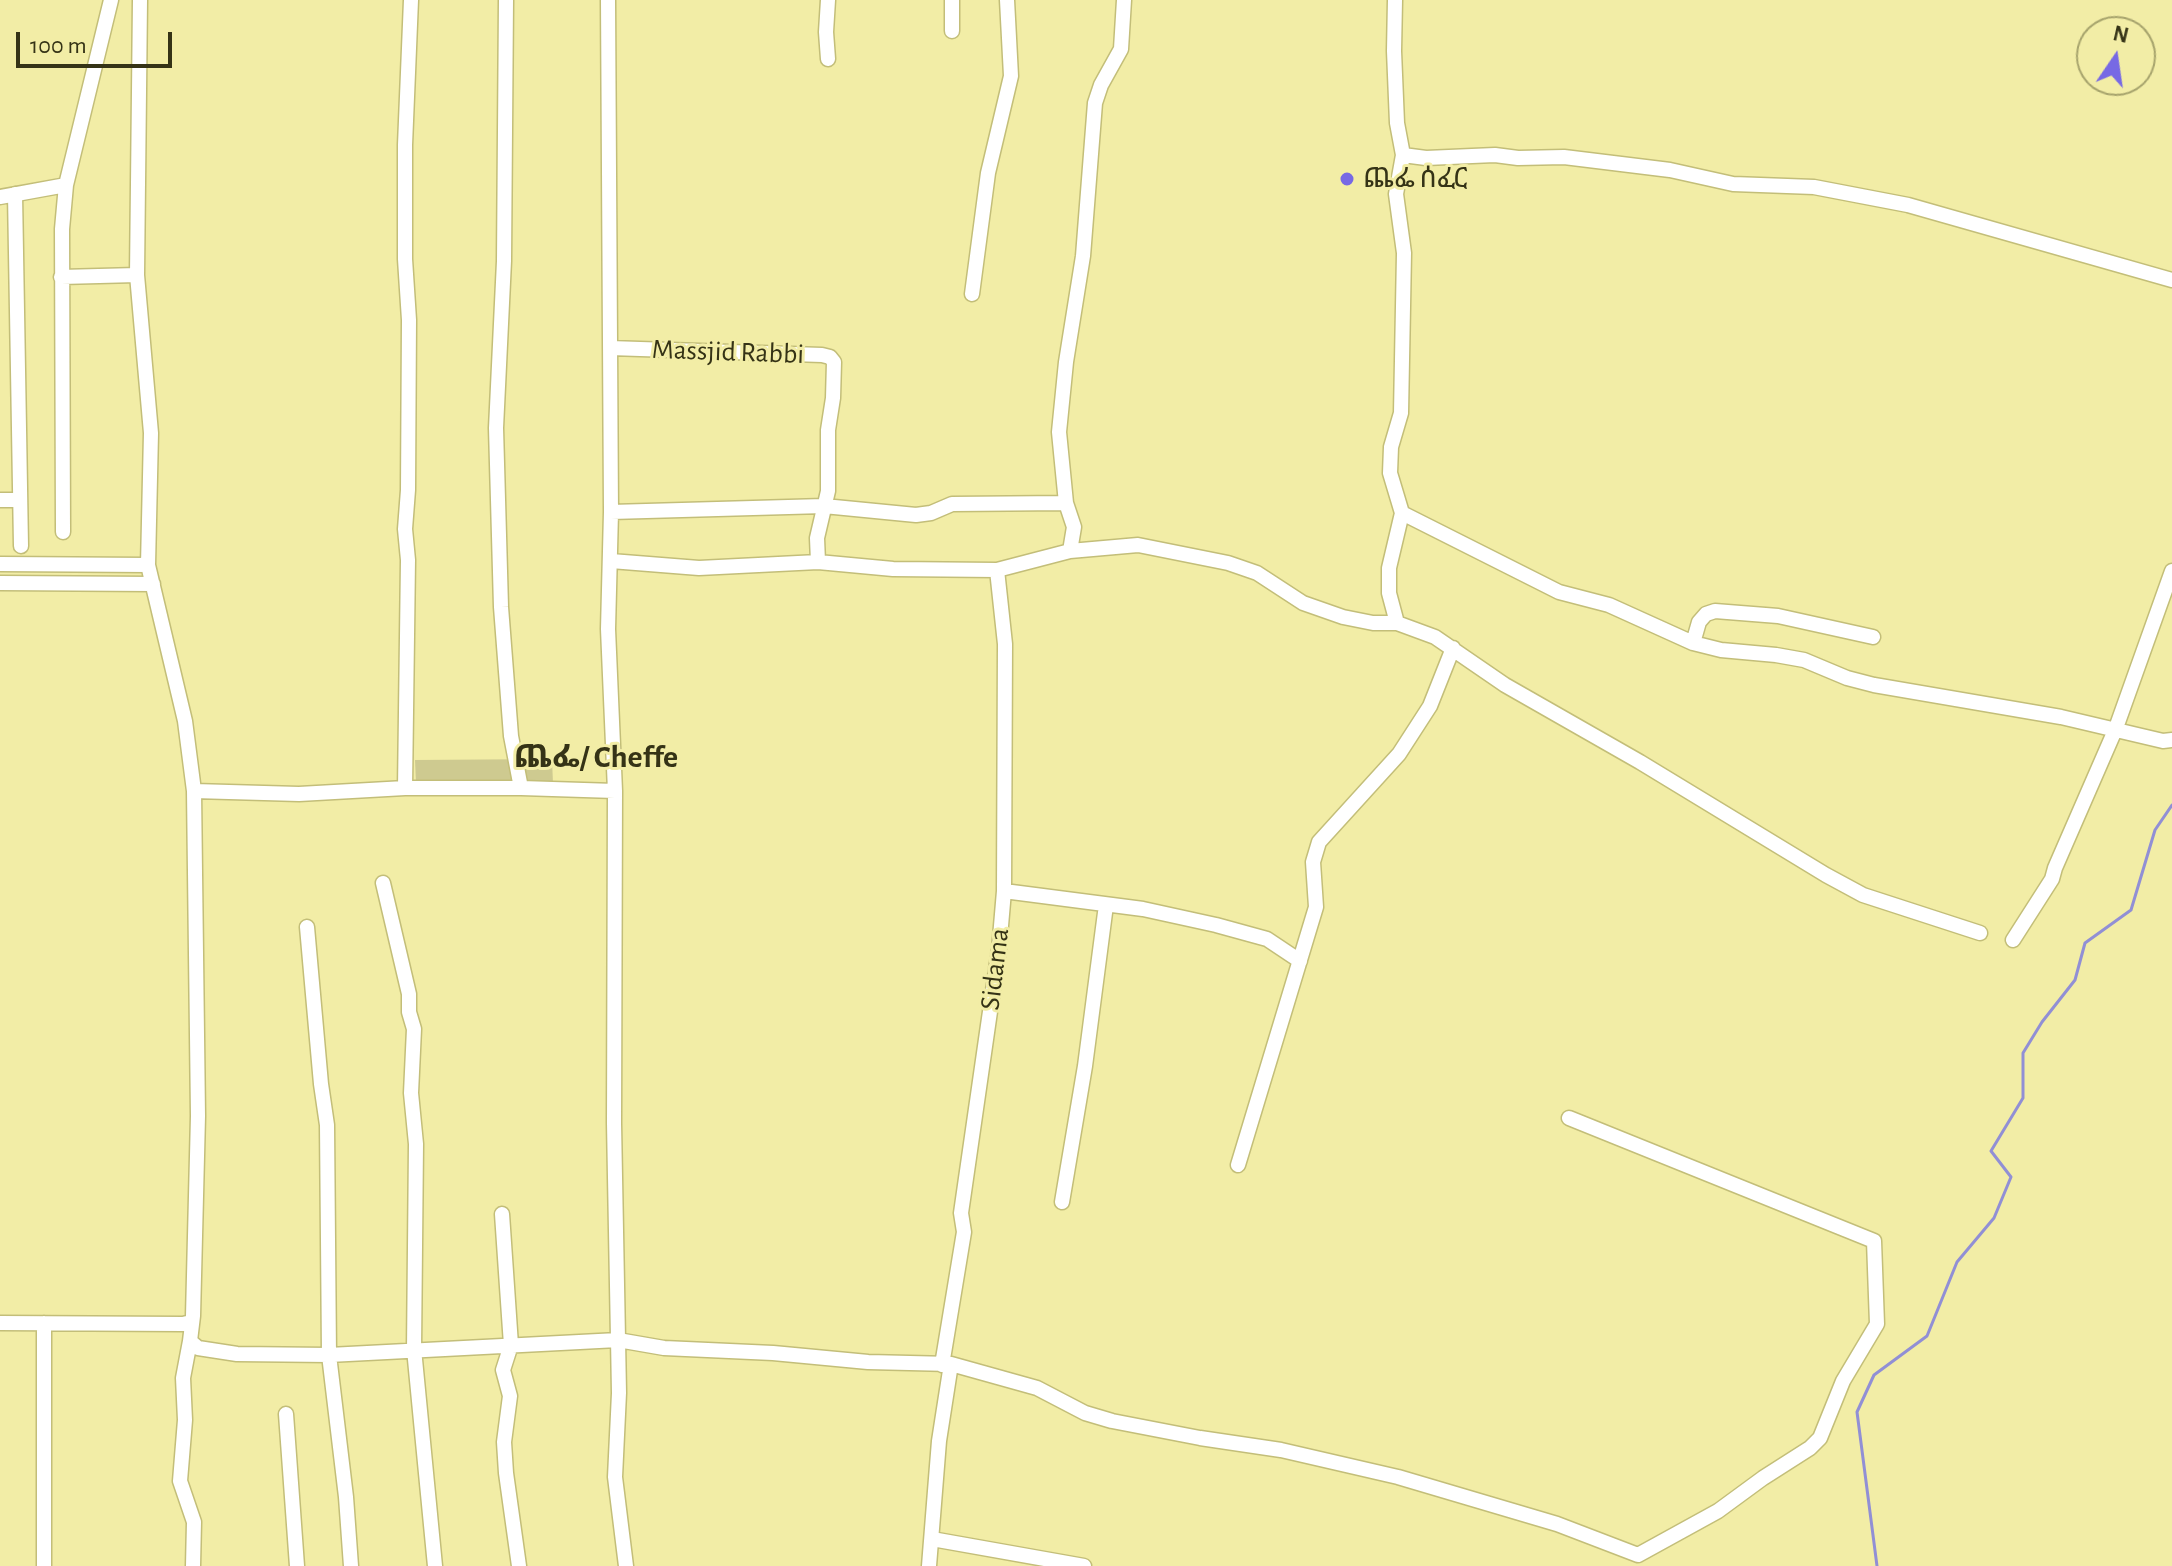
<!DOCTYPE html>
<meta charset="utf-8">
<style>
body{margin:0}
#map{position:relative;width:2172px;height:1566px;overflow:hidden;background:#f2eda6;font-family:"Alegreya Sans",sans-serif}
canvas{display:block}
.north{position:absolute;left:2076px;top:16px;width:80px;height:80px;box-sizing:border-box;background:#f2eda6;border:2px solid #a6a36c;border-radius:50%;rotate:13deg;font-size:22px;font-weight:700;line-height:32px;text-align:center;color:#353316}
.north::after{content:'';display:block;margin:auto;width:28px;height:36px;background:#7769e4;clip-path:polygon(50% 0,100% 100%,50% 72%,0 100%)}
.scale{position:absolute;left:16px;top:32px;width:156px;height:36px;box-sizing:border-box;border:4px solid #353316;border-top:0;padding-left:10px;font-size:24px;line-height:28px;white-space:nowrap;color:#353316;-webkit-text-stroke:6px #f2eda6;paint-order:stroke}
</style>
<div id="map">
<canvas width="2172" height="1566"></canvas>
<div class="north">N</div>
<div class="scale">100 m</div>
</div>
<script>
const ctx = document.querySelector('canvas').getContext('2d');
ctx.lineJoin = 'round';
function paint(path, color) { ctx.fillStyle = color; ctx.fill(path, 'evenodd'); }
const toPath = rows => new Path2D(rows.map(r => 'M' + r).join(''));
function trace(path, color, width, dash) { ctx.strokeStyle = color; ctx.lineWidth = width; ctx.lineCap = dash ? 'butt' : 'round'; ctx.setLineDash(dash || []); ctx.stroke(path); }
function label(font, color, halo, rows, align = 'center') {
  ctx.font = font + ' "Alegreya Sans","Noto Sans Ethiopic",sans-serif'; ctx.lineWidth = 6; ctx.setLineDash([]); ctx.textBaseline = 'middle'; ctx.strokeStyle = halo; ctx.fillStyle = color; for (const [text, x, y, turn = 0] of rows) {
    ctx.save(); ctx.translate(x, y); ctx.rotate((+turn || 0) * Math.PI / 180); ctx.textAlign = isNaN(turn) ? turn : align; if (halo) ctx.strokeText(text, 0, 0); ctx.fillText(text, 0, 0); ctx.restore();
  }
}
paint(toPath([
 [552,759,553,784,416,783,415,760]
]), '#ceca90');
trace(toPath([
 [1877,1566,1857,1412,1874,1375,1927,1336,1957,1262,1994,1218,2011,1177,1991,1151,2023,1098,2023,1053,2042,1022,2075,980,2085,943,2131,910,2155,830,2172,805]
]), '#918fd5', 3);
const minor = toPath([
 [140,0,137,275,151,433,148,565,185,721,194,791,198,1116,193,1316,190,1341,198,1348,237,1354,329,1355,618,1340,664,1348,773,1353,868,1362,951,1364,1037,1388,1085,1413,1112,1421,1200,1438,1281,1450,1398,1477,1557,1524,1638,1555,1718,1511,1763,1478,1810,1448,1820,1438,1843,1381,1877,1324,1874,1241,1569,1118],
 [506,0,504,261,496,428,501,607,511,736,521,788],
 [608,0,611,512,608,629,615,791,614,1123,619,1393,615,1477,626,1566],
 [1395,0,1394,51,1397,123,1403,155,1396,194,1404,253,1401,413,1391,447,1390,473,1402,513,1389,568,1389,593,1397,623],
 [952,31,952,0],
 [828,59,826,32,828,0],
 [1403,155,1426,158,1495,155,1518,158,1564,157,1670,170,1733,184,1814,187,1908,205,2172,280],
 [15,194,21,546],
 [0,197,66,185],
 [61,277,137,275],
 [972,294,988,173,1011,76,1007,0],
 [610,348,822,355,830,357,834,362,833,398,828,430,828,491,817,538,818,562],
 [0,500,20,500],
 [611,512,824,506,916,515,931,513,952,504,1066,503],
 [1402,513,1559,592,1609,605,1693,643,1721,650,1776,655,1804,660,1847,678,1874,685,2061,717,2163,741,2172,740],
 [63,532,62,229,66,185,111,0],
 [1070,551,1074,527,1066,503,1059,432,1066,362,1083,256,1095,103,1101,85,1121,49,1124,0],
 [611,561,699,568,818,562,893,569,997,570,1070,551,1138,545,1228,563,1257,573,1303,603,1343,617,1373,623,1397,623,1435,637,1505,685,1640,762,1826,875,1863,895,1980,933],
 [0,564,148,565],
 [0,583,153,584],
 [1693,643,1699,622,1706,614,1715,611,1778,616,1873,637],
 [405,788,408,560,405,529,408,490,409,320,405,259,405,145,411,0],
 [194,791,299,794,405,788,521,788,615,791],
 [383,883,409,994,409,1012,414,1029,411,1093,416,1144,414,1349,435,1566],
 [1004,891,1143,909,1216,925,1267,939,1300,961],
 [307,927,321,1084,327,1125,329,1355,346,1497,351,1566],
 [2013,940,2052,879,2055,868,2116,728,2172,571],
 [1238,1165,1316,907,1313,862,1319,842,1399,754,1430,706,1453,648],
 [1062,1202,1085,1066,1106,905],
 [502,1214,511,1345,503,1370,510,1396,504,1442,506,1473,519,1566],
 [0,1323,183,1324,191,1322],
 [190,1341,183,1378,185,1420,180,1481,194,1522,193,1566],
 [942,1365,964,1232,961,1213,999,949,1004,891,1005,644,997,570],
 [286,1414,297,1566],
 [932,1539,1084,1566],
 [44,1566,44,1323],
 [929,1566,939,1441,951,1364]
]);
trace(minor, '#c3be79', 17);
trace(minor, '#fff', 14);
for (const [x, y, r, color] of [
 [1347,179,8,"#7769e4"]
]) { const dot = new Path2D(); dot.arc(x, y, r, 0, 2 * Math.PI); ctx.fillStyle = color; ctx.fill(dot); trace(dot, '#f2eda6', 3); }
label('28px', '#353316', '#f2eda6', [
 ["ጨፌ ሰፈር",1363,179]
], 'left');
label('28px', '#353316', '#f2eda6', [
 ["Massjid Rabbi",728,352,2],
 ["Sidama",995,969,-83]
]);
label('bold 32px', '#353316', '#f2eda6', [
 ["ጨፌ/ Cheffe",596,757]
]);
</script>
